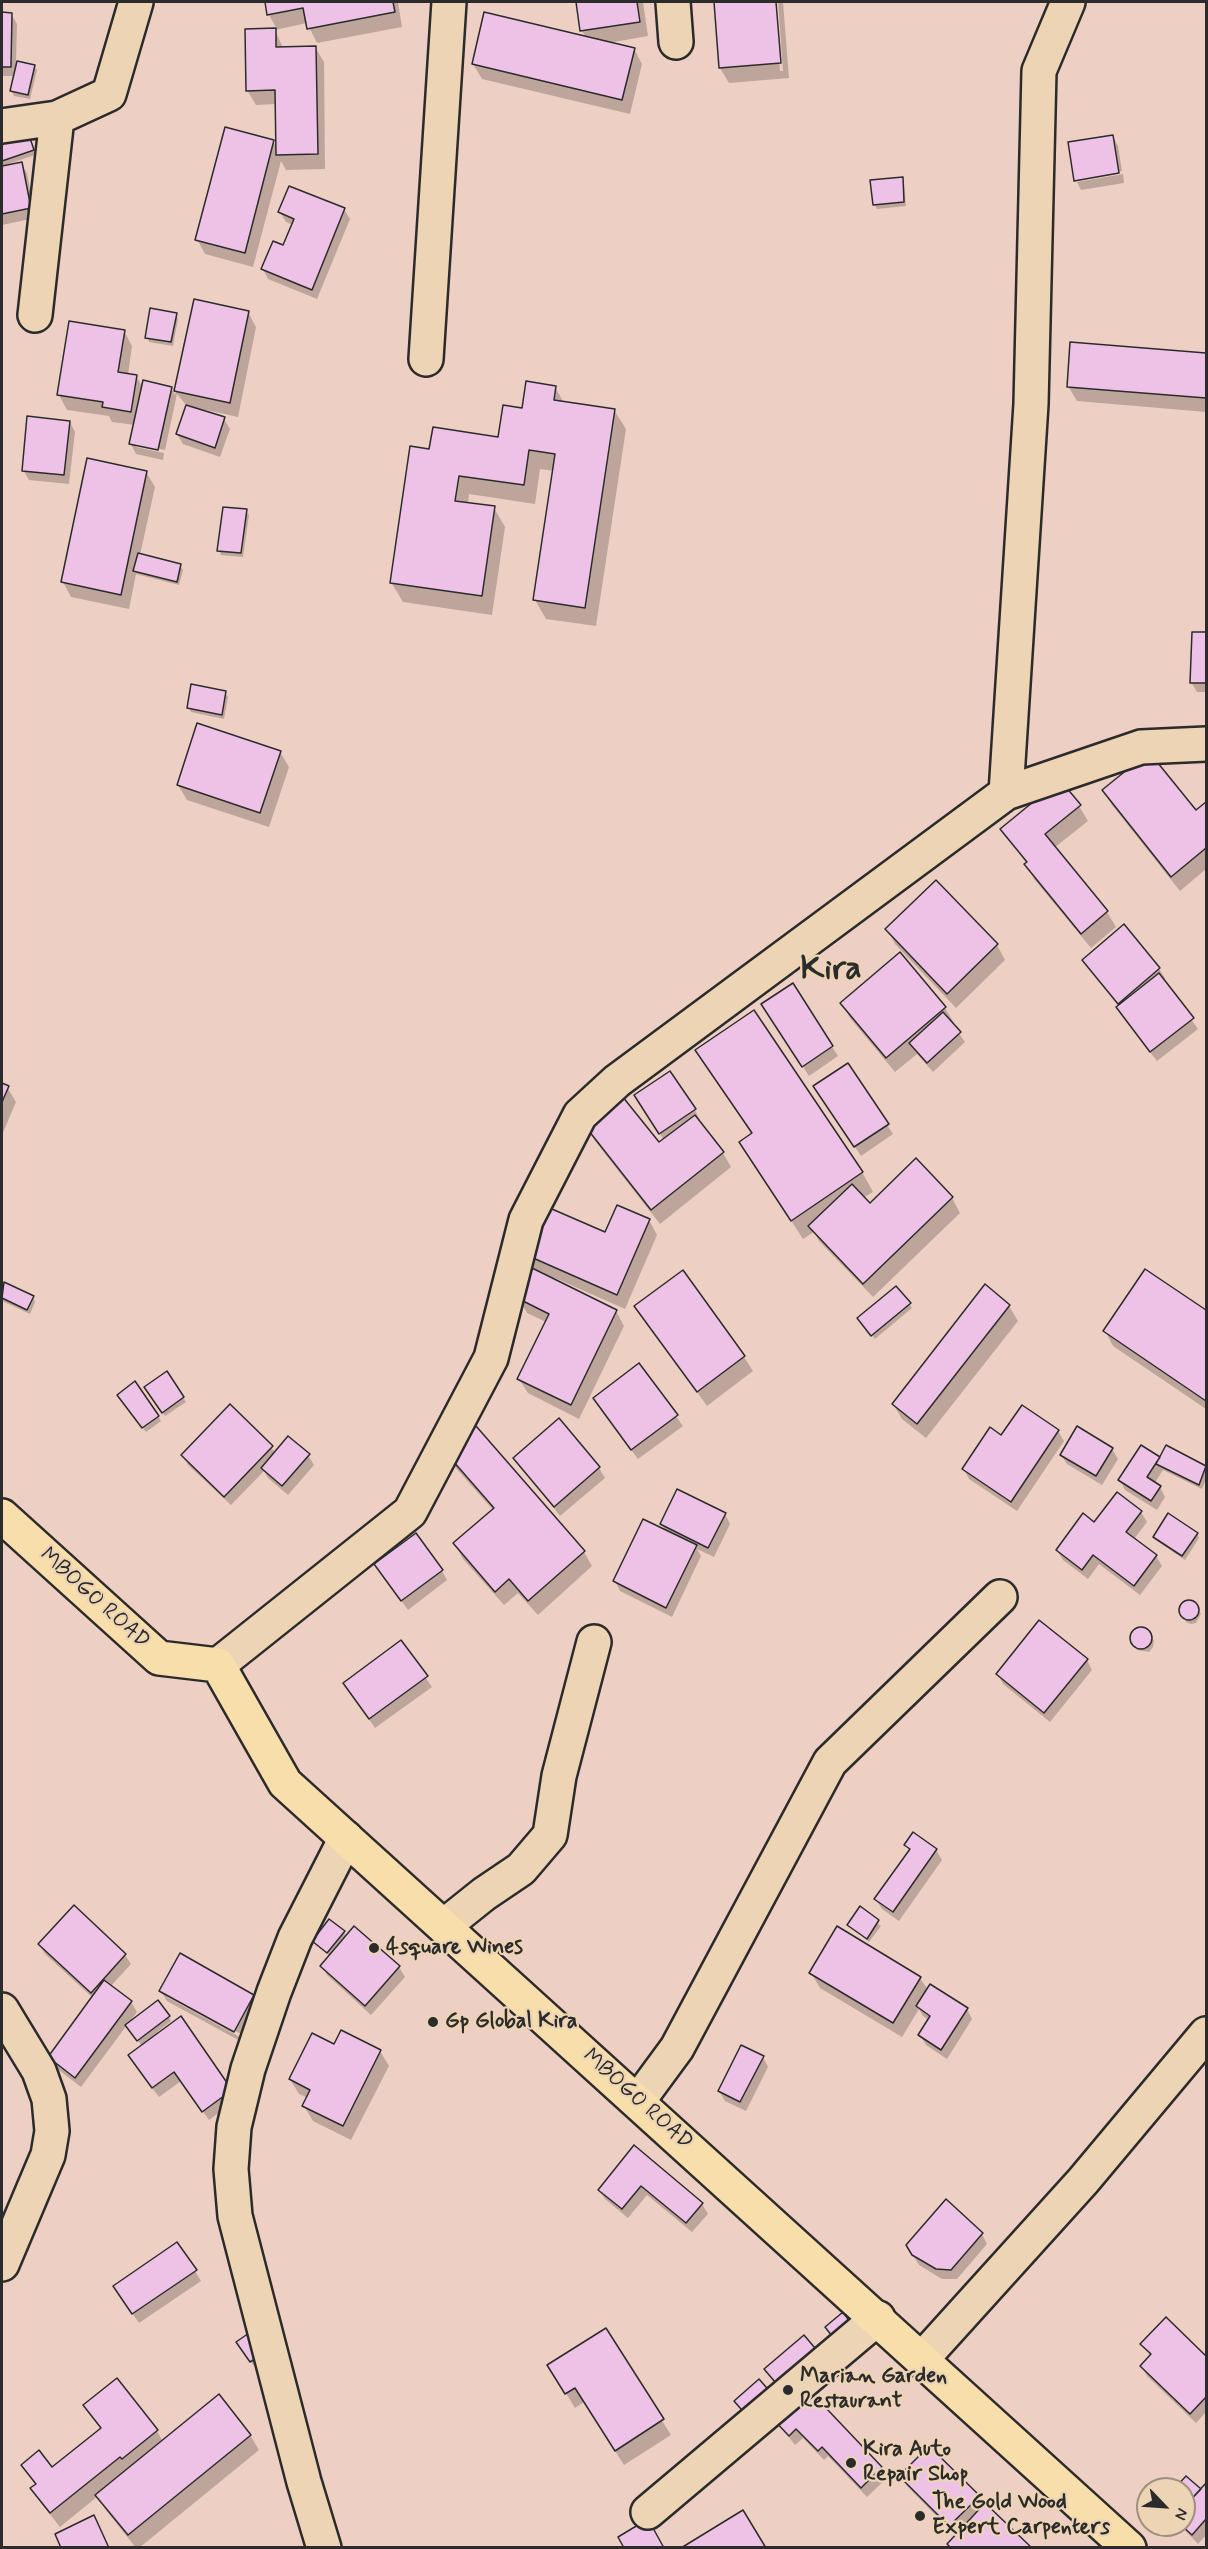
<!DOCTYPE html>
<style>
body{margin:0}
#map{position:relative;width:1208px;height:2549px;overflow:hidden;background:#edcfc3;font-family:Mynerve,sans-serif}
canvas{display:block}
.frame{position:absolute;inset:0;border:3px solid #2b2b2b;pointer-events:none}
.north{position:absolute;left:1136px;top:2477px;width:60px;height:60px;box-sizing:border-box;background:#ecd4b4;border:2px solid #9f907d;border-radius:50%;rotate:115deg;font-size:16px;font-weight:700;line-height:24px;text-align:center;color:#2b2b2b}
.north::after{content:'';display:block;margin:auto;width:21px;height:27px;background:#2b2b2b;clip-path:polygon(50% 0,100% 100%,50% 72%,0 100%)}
</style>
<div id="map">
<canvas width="1208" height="2549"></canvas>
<div class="frame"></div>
<div class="north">N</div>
</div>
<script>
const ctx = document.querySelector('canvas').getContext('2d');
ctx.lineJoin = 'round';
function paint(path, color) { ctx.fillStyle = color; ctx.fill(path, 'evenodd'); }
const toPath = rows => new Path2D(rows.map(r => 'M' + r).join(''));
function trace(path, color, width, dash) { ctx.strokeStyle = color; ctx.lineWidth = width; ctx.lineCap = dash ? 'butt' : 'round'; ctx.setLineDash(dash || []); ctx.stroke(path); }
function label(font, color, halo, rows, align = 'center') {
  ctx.font = font + ' Mynerve,sans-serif'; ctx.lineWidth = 4.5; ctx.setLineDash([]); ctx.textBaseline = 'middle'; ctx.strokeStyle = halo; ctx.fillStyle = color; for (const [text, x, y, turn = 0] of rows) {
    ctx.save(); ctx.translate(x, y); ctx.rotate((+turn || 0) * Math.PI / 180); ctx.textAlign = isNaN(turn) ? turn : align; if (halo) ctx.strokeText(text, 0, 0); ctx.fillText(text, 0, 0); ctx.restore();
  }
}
paint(toPath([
 [266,2,398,2,402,27,317,43,307,23,275,30,283,48,315,47,324,62,325,169,286,170,281,161,253,267,205,254,197,239,273,142,277,148,276,104,256,105,247,90,247,30,277,29,269,15],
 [577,2,643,2,648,36,608,43,634,49,642,64,630,114,482,79,473,64,586,37,582,31],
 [715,2,775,2,780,71,783,71,778,2,783,2,789,78,729,83,720,68],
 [2,14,11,14,17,24,16,62,34,66,37,70,30,99,14,96,12,91,15,76,2,76],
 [29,135,35,155,5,165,6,167,21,164,27,173,35,218,2,225,2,139],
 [1113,136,1118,146,1122,171,1077,179,1077,182,1123,174,1124,183,1081,190,1076,180],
 [902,178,904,183,906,206,877,209,874,204],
 [344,209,350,219,317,299,268,279,263,269,284,247,293,225,286,222,280,212],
 [195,301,248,312,256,327,238,417,206,410,205,412,224,419,230,429,220,457,183,444,177,434,187,406,177,394,165,450,136,444,136,447,164,453,163,460,136,454,131,444,135,425,112,422,109,416,67,410,59,395,124,331,132,346,128,375,136,376,143,388,171,388,175,395],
 [176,314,178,319,173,346,149,342,147,337],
 [1072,343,1206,354,1206,412,1077,401,1068,386],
 [555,387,564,403,614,410,626,429,596,626,546,619,535,600,554,471,540,469,535,504,469,494,468,504,494,508,505,527,492,615,403,602,391,582,430,450,500,438],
 [70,422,75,432,69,484,29,480,23,470],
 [146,472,155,487,140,555,180,566,183,570,179,585,136,574,129,609,71,597,63,582],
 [246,511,249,515,243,557,221,555,219,550],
 [1193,634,1206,634,1206,692,1197,692,1191,682],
 [225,693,228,697,224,719,191,712,189,708],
 [280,752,289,767,269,827,187,800,178,785],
 [1104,791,1196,812,1206,804,1206,869,1180,891,1112,805],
 [1079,806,1088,821,1054,848,1107,912,1116,927,1091,948,1034,879,1027,864,1002,830],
 [887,929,997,945,1005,960,956,1008,895,944],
 [900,954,945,1008,954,1023,952,1024,965,1042,933,1072,917,1054,895,1072,850,1018,842,1003],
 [1084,960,1159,969,1165,978,1163,980,1198,1029,1157,1061,1123,1017,1118,1008,1119,1006],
 [792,985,838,1056,809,1076,769,1014],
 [697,1051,862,1172,873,1192,863,1198,870,1205,952,1198,960,1213,873,1297,819,1241,814,1232,803,1239,741,1143,752,1135],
 [669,1073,695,1110,700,1120,698,1121,723,1153,731,1167,660,1224,595,1141,587,1126,659,1144,664,1140,641,1105],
 [2,1084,7,1087,16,1102,2,1135],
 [821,1096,887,1125,893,1134,861,1156],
 [649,1220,657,1235,625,1309,555,1278,554,1280,616,1311,624,1326,579,1419,528,1393,519,1379,546,1322,527,1313,519,1298,536,1272,526,1254,606,1234],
 [1146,1271,1206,1312,1206,1409,1113,1346,1105,1331],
 [5,1284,33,1297,35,1302,30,1314,2,1301,2,1292],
 [909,1304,912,1308,875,1339,862,1323],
 [636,1306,744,1357,753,1371,707,1406],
 [1009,1306,1018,1321,926,1438,902,1419,893,1404],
 [639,1365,683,1426,638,1459,600,1408],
 [167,1373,186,1402,165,1416,148,1391],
 [121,1399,158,1416,161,1421,146,1432],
 [230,1406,276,1453,308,1455,314,1465,288,1495,268,1478,264,1471,231,1505,188,1465,183,1455],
 [1058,1431,1064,1441,1017,1511,969,1479,964,1469,1002,1437],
 [1166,1447,1206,1467,1206,1479,1202,1489,1163,1470,1154,1484,1160,1487,1165,1497,1157,1510,1125,1490,1120,1480,1158,1458,1160,1460],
 [1112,1449,1118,1459,1102,1485,1067,1464,1061,1455],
 [448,1453,584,1552,592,1566,538,1615,518,1593,504,1605,463,1559,455,1544,493,1510,456,1468],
 [515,1458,599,1468,605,1478,560,1516],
 [1141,1512,1147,1522,1134,1539,1156,1556,1162,1566,1140,1595,1099,1564,1088,1579,1063,1560,1057,1550,1095,1524],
 [725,1514,730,1524,714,1557,697,1549,701,1556,672,1617,620,1591,615,1581,666,1532,662,1524],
 [1197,1534,1199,1538,1185,1560,1157,1541,1154,1537],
 [442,1571,447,1580,408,1610,382,1574],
 [1190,1601,1201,1614,1196,1623,1191,1624,1186,1622,1180,1611,1181,1606],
 [1142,1627,1148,1630,1154,1641,1153,1647,1149,1652,1137,1650,1131,1639,1136,1629],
 [401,1642,432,1687,375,1728,345,1684],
 [1087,1660,1092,1670,1050,1722,1003,1684,998,1674],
 [914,1834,936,1850,942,1860,899,1921,882,1909,876,1900,910,1852,906,1845],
 [860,1909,881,1926,869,1942,849,1925],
 [344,1932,346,1937,399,1967,405,1977,371,2015,327,1975,322,1966,330,1956,314,1941],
 [39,1944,125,1955,131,1964,110,1987,131,2002,137,2012,128,2024,169,2017,171,2021,157,2032,159,2034,236,2100,209,2120,181,2081,159,2097,135,2065,142,2046,127,2025,81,2087,55,2067,49,2058,93,1998,45,1954],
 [811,1973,920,1978,928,1990,967,2009,972,2019,947,2059,926,2045,920,2035,929,2020,923,2016,919,2009,902,2037,820,1988],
 [161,1991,253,1996,259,2006,240,2041,167,2001],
 [167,1994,241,2034,240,2037,167,1997],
 [334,2046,380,2051,389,2066,351,2140,313,2121,304,2106,308,2098,299,2094,290,2079],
 [763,2057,768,2067,746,2111,725,2101,719,2091],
 [635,2147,702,2204,708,2214,692,2232,647,2195,628,2218,605,2199,599,2190],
 [982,2234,987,2244,957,2279,942,2279,919,2265,907,2245],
 [195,2271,201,2281,139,2323,121,2297],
 [1166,2319,1206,2358,1206,2412,1196,2423,1147,2376,1142,2367,1151,2357,1142,2344],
 [605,2330,671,2435,624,2465,584,2402,575,2408,558,2380],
 [240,2347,267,2357,254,2366],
 [85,2406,157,2431,163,2442,250,2435,259,2450,139,2548,136,2548,106,2510,98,2496,60,2527,41,2503,32,2488,36,2485,23,2465,52,2469,101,2429],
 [775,2419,881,2468,887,2478,867,2497,828,2456,824,2460,803,2438,795,2445],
 [901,2476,979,2497,984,2506,956,2536,907,2486],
 [1186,2478,1200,2492,1206,2485,1206,2535,1198,2544,1180,2525,1184,2525,1184,2489,1176,2489]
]), '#0003');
const building = toPath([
 [265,2,393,2,395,12,307,29,303,8,267,15,265,2],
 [576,2,637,2,640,22,580,31,576,2],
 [714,2,776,2,781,63,719,68,714,2],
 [2,12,12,13,11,67,2,67,2,12],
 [484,12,635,48,622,100,472,64,484,12],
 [276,28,276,47,316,46,318,154,276,155,275,90,246,91,245,29,276,28],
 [17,61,35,65,28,95,10,91,17,61],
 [225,127,274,140,245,253,195,240,225,127],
 [27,129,34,150,2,161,2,137,27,129],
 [1113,135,1119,173,1074,181,1068,142,1113,135],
 [22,162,31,208,2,214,2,166,22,162],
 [903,177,904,202,873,205,870,180,903,177],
 [289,186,345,208,312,290,261,269,273,241,283,245,294,219,278,212,289,186],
 [194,299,249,311,230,403,174,391,194,299],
 [150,308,177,313,171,342,145,338,150,308],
 [69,321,125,330,118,372,137,375,131,412,102,407,103,402,57,395,69,321],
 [1070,342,1206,353,1206,398,1067,387,1070,342],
 [143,380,172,387,158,450,129,444,143,380],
 [526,381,556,386,554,400,615,409,585,608,533,600,555,454,529,450,524,485,459,476,455,501,495,506,482,596,390,583,410,446,429,449,433,427,498,437,503,405,522,408,526,381],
 [186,405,225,417,215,448,176,434,186,405],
 [27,416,70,421,64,475,22,471,27,416],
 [87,458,147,471,121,595,61,582,87,458],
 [223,507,247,509,241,553,217,551,223,507],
 [138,553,181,564,177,582,133,571,138,553],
 [1192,632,1206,632,1206,683,1190,683,1192,632],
 [191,684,226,691,222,715,187,708,191,684],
 [197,723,281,751,260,813,177,785,197,723],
 [1149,752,1196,810,1206,802,1206,848,1171,877,1102,790,1149,752],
 [1060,780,1081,805,1045,834,1108,911,1081,934,1024,864,1027,862,1000,829,1060,780],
 [936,880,998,944,947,994,885,929,936,880],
 [1124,924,1160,968,1118,1004,1082,960,1124,924],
 [900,952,946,1007,886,1058,840,1003,900,952],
 [1159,973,1194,1018,1150,1052,1116,1007,1159,973],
 [793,983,833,1046,802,1067,761,1004,793,983],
 [754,1010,863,1172,791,1221,739,1142,752,1133,695,1050,754,1010],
 [943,1012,961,1032,927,1063,909,1043,943,1012],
 [848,1063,889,1124,854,1147,813,1086,848,1063],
 [670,1071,696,1109,659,1134,634,1095,670,1071],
 [2,1083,9,1086,2,1102,2,1083],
 [622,1096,659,1142,695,1115,724,1152,651,1210,585,1126,622,1096],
 [916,1158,953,1197,863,1284,808,1226,852,1184,870,1203,916,1158],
 [617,1205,650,1219,617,1295,524,1254,545,1206,605,1232,617,1205],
 [532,1268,617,1310,571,1405,517,1379,549,1314,517,1298,532,1268],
 [1145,1269,1206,1310,1206,1401,1103,1331,1145,1269],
 [683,1270,745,1356,697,1392,634,1306,683,1270],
 [4,1282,34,1296,27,1310,2,1298,4,1282],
 [985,1284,1010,1305,917,1424,892,1404,985,1284],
 [896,1286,911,1303,871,1336,857,1318,896,1286],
 [639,1363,678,1415,631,1450,593,1398,639,1363],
 [167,1371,184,1397,162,1413,144,1387,167,1371],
 [135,1381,159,1416,142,1428,117,1395,135,1381],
 [230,1404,273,1446,224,1497,181,1455,230,1404],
 [1022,1405,1059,1430,1011,1502,962,1469,990,1427,1001,1435,1022,1405],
 [559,1418,600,1467,554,1507,513,1458,559,1418],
 [476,1426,585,1551,528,1601,509,1579,495,1592,453,1543,494,1508,446,1453,476,1426],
 [1077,1426,1113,1448,1096,1476,1060,1455,1077,1426],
 [288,1436,310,1454,282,1486,261,1468,288,1436],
 [1141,1445,1160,1457,1147,1477,1161,1486,1151,1501,1118,1480,1141,1445],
 [1166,1445,1206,1466,1199,1485,1156,1464,1166,1445],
 [677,1489,726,1513,708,1548,660,1524,677,1489],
 [1117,1492,1142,1511,1126,1532,1157,1555,1134,1586,1093,1555,1082,1570,1056,1550,1083,1513,1094,1522,1117,1492],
 [1168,1513,1198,1533,1182,1556,1153,1537,1168,1513],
 [643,1519,697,1545,666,1608,613,1581,643,1519],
 [416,1533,443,1570,401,1601,374,1564,416,1533],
 '1179 1610a10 10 0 1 1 20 0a10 10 0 1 1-20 0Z',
 [1039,1620,1088,1659,1044,1713,996,1674,1039,1620],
 '1130 1638a11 11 0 1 1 22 0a11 11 0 1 1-22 0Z',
 [401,1640,428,1676,369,1719,343,1683,401,1640],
 [913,1832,937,1849,893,1912,874,1899,910,1849,904,1845,913,1832],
 [74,1905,126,1954,91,1993,38,1944,74,1905],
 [860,1906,879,1920,867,1939,847,1925,860,1906],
 [329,1919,345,1931,327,1953,312,1941,329,1919],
 [354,1926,400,1966,365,2006,320,1966,354,1926],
 [837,1926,921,1977,893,2023,809,1973,837,1926],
 [180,1953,254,1995,234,2032,159,1991,180,1953],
 [104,1980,132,2001,75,2078,48,2057,104,1980],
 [930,1984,968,2008,941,2050,918,2035,930,2016,916,2006,930,1984],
 [158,2000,170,2016,137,2041,125,2025,158,2000],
 [181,2016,232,2090,202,2112,174,2072,152,2088,128,2055,181,2016],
 [341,2030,381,2050,343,2126,302,2106,310,2090,289,2079,312,2033,334,2044,341,2030],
 [741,2045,764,2056,740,2102,718,2091,741,2045],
 [634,2145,703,2203,686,2223,641,2186,622,2209,598,2190,634,2145],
 [946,2199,983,2233,951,2270,936,2269,912,2255,906,2245,946,2199],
 [177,2242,197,2270,132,2314,113,2286,177,2242],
 [843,2312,853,2326,835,2340,825,2327,843,2312],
 [1166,2317,1206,2356,1206,2397,1190,2414,1140,2366,1151,2354,1140,2344,1166,2317],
 [606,2328,664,2419,615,2451,575,2388,565,2394,547,2365,606,2328],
 [252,2331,266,2352,250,2362,236,2342,252,2331],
 [804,2335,820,2354,781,2389,764,2369,804,2335],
 [117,2378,158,2430,122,2459,120,2457,50,2513,30,2488,36,2484,21,2465,39,2450,52,2467,101,2428,83,2405,117,2378],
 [759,2379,773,2395,748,2417,734,2401,759,2379],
 [806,2387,882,2467,861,2488,822,2447,818,2451,796,2429,789,2436,773,2419,806,2387],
 [219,2394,251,2435,128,2535,95,2495,219,2394],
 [929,2446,980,2496,949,2526,899,2476,929,2446],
 [1186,2476,1201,2489,1184,2507,1184,2489,1174,2489,1186,2476],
 [1206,2483,1206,2519,1192,2535,1181,2525,1184,2525,1184,2507,1206,2483],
 [985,2503,1032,2548,951,2548,947,2544,985,2503],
 [743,2510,766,2548,681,2548,743,2510],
 [94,2515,109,2548,61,2548,55,2534,94,2515],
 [648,2519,664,2548,624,2548,618,2537,648,2519]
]);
paint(building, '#eec2e7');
trace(building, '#2b2b2b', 1.5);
const minor = toPath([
 [673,2,676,42],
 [2,126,57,118],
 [35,315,57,118,109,94,136,2],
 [426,359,449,2],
 [1006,793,1031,404,1039,71,1068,2],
 [218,1665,410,1512,491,1358,526,1220,580,1115,617,1081,1006,793,1141,747,1206,744],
 [444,1926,484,1894,521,1869,550,1835,559,1776,594,1642],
 [2,2010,39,2071,49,2099,52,2131,48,2155,2,2264],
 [638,2101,677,2048,830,1762,1000,1597],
 [922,2359,1083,2181,1206,2034],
 [648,2512,878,2318],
 [324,2548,304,2482,235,2216,231,2169,234,2127,248,2069,274,1992,295,1938,346,1838]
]);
const major = toPath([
 [2,1516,159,1658,218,1665,285,1783,1129,2548]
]);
trace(minor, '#2b2b2b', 38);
trace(major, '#2b2b2b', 38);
trace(minor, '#ecd4b4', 33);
trace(major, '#f8deab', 33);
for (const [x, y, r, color] of [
 [374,1948,6,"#2b2b2b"],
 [433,2022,6,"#2b2b2b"],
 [788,2390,6,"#2b2b2b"],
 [851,2463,6,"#2b2b2b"],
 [920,2516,6,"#2b2b2b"]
]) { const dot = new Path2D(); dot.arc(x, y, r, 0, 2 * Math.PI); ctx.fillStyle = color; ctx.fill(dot); trace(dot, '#ecd4b4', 2); }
label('22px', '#2b2b2b', '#ecd4b4', [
 ["MBOGO ROAD",94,1599,42],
 ["MBOGO ROAD",637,2100,42]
]);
label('bold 22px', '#2b2b2b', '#ecd4b4', [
 ["4square Wines",386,1948],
 ["Gp Global Kira",445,2022],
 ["Marian Garden",800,2377],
 ["Restaurant",800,2402],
 ["Kira Auto",863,2450],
 ["Repair Shop",863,2475],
 ["The Gold Wood",932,2503],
 ["Expert Carpenters",932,2528]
], 'left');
label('bold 34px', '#2b2b2b', '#ecd4b4', [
 ["Kira",831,971]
]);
</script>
